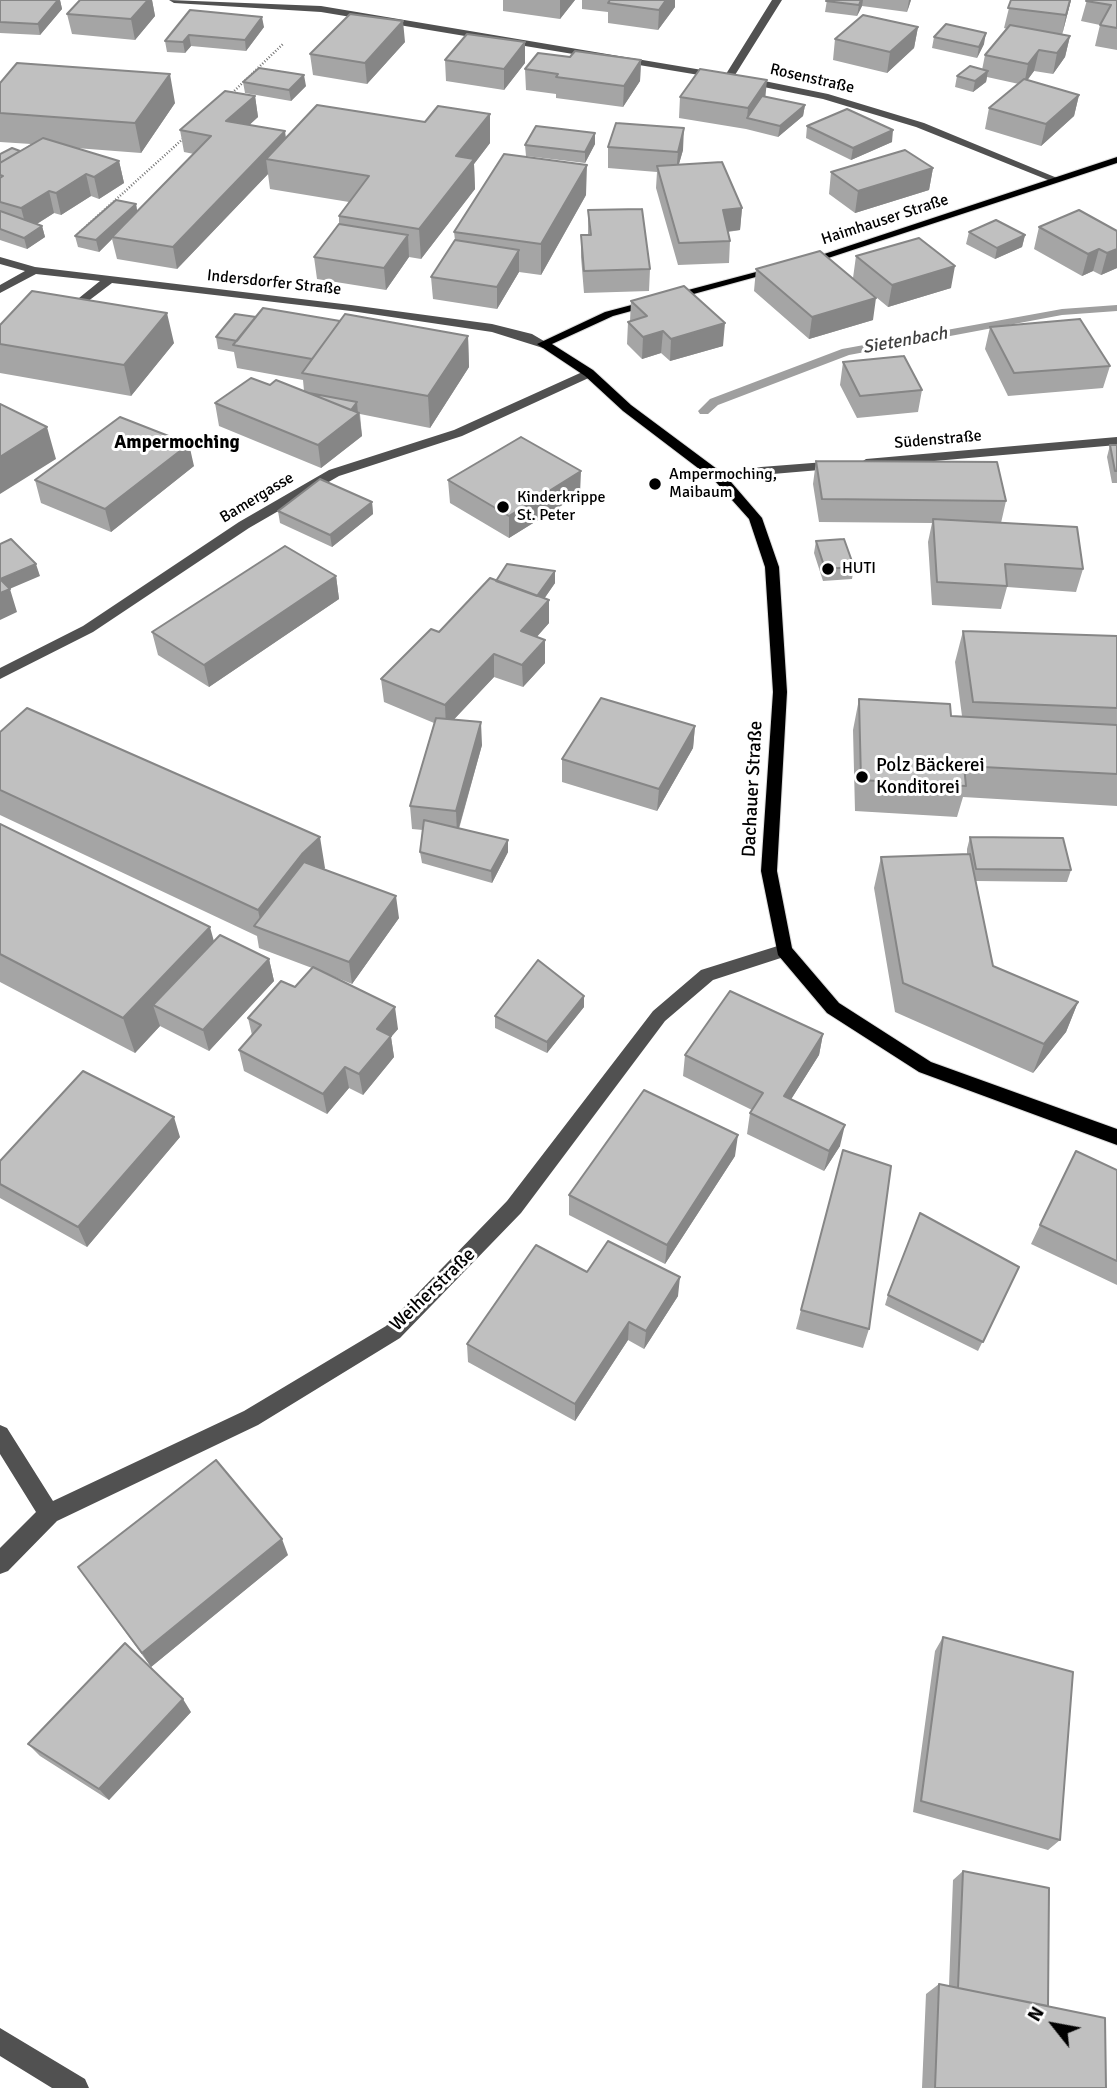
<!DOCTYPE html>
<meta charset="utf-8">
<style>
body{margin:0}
#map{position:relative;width:1117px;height:2088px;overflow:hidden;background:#fff;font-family:Signika,sans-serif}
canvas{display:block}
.north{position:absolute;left:1019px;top:1990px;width:70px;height:70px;-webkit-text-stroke:5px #fff;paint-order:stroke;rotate:301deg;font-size:19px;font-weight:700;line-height:28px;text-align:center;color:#000}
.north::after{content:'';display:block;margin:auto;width:24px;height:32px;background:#000;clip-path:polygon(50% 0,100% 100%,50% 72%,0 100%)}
</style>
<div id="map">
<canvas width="1117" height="2088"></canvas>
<div class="north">N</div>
</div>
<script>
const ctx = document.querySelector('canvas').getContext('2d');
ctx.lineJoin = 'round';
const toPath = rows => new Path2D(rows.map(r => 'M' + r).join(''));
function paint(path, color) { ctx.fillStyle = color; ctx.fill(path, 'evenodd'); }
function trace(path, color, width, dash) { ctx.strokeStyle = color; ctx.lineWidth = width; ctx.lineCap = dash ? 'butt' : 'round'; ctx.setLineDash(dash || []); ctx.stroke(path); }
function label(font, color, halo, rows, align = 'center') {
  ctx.font = font + ' Signika,sans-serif'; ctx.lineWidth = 6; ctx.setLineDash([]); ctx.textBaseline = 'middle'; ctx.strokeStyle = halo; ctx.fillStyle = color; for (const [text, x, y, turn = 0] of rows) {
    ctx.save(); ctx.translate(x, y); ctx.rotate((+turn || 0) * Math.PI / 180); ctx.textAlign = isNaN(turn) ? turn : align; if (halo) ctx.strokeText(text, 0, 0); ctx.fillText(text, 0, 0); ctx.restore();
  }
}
paint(toPath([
 [1117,305,1117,311,1062,315,849,355,718,405,708,414,700,414,698,411,710,399,842,349,1062,309,1117,305]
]), '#9f9f9f');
const major = toPath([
 [1117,157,1117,163,810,264,800,262,1117,157],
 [775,267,785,269,613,316,552,344,593,370,631,405,725,475,762,518,779,567,787,692,777,871,792,948,839,1003,931,1062,1117,1129,1117,1145,919,1072,827,1013,778,955,761,871,773,692,765,567,749,519,715,481,623,411,585,376,537,344,605,312,775,267]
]);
trace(major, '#dbdbdb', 2);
trace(toPath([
 [230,95,284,43],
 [80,232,185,137]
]), '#737373', 2.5, [1, 2]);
paint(toPath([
 [169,0,321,6,726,74,772,0,782,0,735,75,828,94,924,123,1062,180,1053,182,916,127,823,99,729,80,321,12,174,3,169,0],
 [0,257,35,267,351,305,492,324,532,334,549,344,543,348,492,332,351,311,112,283,87,302,64,309,60,308,60,304,79,298,100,281,36,274,0,293,0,285,25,271,0,264,0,257],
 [589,369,595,373,593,376,462,436,339,476,249,528,93,632,0,679,0,668,83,626,239,522,329,470,454,430,589,369],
 [1117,437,1117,445,866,467,860,463,866,459,1117,437],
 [838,461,844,465,843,468,761,475,720,482,714,478,720,474,761,467,838,461],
 [784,944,790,945,792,950,790,955,713,980,665,1021,521,1213,400,1338,258,1425,57,1521,8,1571,0,1574,0,1548,36,1512,0,1454,0,1425,7,1428,53,1501,244,1411,386,1326,507,1201,653,1011,701,970,784,944],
 [0,2028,85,2079,89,2088,52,2088,0,2056,0,2028]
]), '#515151');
paint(major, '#000');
paint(toPath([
 [0,0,60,0,62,9,40,35,0,33],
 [80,0,152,0,155,16,135,40,72,34,67,14],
 [503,0,575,0,560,19,503,11],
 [582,0,675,0,675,7,658,30,608,23,608,12,582,9],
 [827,0,911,0,907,12,862,6,857,16,825,12],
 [1011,0,1071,0,1062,35,1070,36,1065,57,1053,74,1034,71,1027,80,1079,95,1074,116,1041,146,985,129,989,108,1019,84,987,77,986,82,973,92,955,87,957,76,982,70,985,55,1007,29,1004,28],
 [1087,0,1117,0,1117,50,1095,46,1100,25,1081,21],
 [190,10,264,27,246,51,191,46,185,53,167,52,165,41],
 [918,27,914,48,887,73,833,60,835,39],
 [934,37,984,44,977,58,932,48],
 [405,42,367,84,313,75,310,54],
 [570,57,641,60,640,81,623,107,556,98,556,94,526,90,525,69],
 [445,60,525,63,504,90,446,81],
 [243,82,306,86,291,101,245,93],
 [0,83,175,103,141,153,76,148,119,161,124,183,99,199,91,196,61,215,54,213,37,224,42,226,45,237,27,249,0,240,0,154,20,151,31,144,0,142],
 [255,96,258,117,249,125,286,138,490,143,474,164,475,189,421,259,409,257,386,290,317,279,314,257,339,224,339,216,349,202,270,189,268,174,177,269,117,259,112,239,99,252,78,247,75,236,136,204,137,211,194,154,184,152,180,130],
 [680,97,766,97,805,105,803,116,778,137,746,129,679,118],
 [807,126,892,142,851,160,806,138],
 [595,133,595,144,585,163,526,156,525,145],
 [608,147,683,150,679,164,742,208,740,230,728,232,730,241,729,263,678,265,656,188,657,172,608,168],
 [933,168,929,190,855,213,829,194,831,172],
 [586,195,541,275,519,272,497,309,433,299,431,277,455,240,454,232],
 [588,210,650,269,649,291,584,293,581,257,581,235,588,235],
 [1039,227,1117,231,1117,268,1101,275,1093,271,1082,276,1034,249],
 [969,232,1025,235,1022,247,995,259,966,244],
 [856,256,951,288,888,307,853,278],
 [756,269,873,320,809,339,754,291],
 [631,301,723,346,670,361,661,353,642,359,627,344,628,322,630,321],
 [256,317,340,321,468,336,469,367,430,428,360,414,362,436,321,468,219,426,215,403,270,385,304,391,303,380,237,368,234,352,218,349,216,337],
 [0,325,174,343,131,396,0,373],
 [990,327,1110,366,1103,388,1008,396,985,349],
 [843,362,922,390,918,412,857,418,840,385],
 [1110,445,1117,445,1117,483,1112,483,1107,457],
 [816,461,1006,501,1001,523,1083,569,1076,592,1007,587,1001,609,932,605,928,542,932,523,819,522,813,484],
 [194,466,111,532,41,503,35,480],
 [448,480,580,494,509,538,450,503],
 [372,502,373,514,332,547,280,523,278,511],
 [816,541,854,567,852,579,823,581,814,553],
 [555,571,555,583,544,599,549,600,549,623,536,637,545,663,523,687,494,677,454,719,482,745,459,829,508,852,492,883,422,863,420,852,423,830,412,829,410,806,434,723,384,702,381,679,439,632,496,581],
 [336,576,339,599,209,687,158,655,152,632],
 [963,631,1117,636,1117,806,963,797,957,817,855,811,853,730,859,699,951,716,962,716,955,662],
 [695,726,693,748,657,811,562,782,562,759],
 [0,732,325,868,324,869,399,918,352,984,330,975,398,1029,391,1037,394,1057,363,1095,349,1088,327,1114,244,1071,239,1050,252,1035,248,1018,295,987,312,968,259,948,257,936,0,815],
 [0,824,214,941,269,959,274,981,209,1051,160,1026,135,1053,0,982],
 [970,837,1071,870,1067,882,976,881,993,966,1078,1002,1066,1032,1033,1073,895,1012,874,888,881,857,967,854,967,849],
 [584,1007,547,1053,495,1028,495,1016],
 [823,1034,819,1055,791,1099,840,1146,824,1171,747,1134,750,1113,752,1110,683,1076,685,1055],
 [180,1137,87,1247,0,1198,0,1161],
 [843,1150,869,1329,863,1348,796,1329],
 [735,1156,665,1264,569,1215,569,1195],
 [1117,1170,1117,1285,1031,1244,1040,1225],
 [1019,1267,978,1351,885,1305,888,1295],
 [587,1272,678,1296,644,1349,628,1340,575,1421,468,1362,467,1344],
 [288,1555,151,1667,78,1567],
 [943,1637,1060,1840,1048,1850,913,1812,935,1651],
 [191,1712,109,1800,40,1756,28,1744],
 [963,1871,1048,2006,1106,2088,922,2088,926,1994,939,1984,949,1986,953,1880]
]), '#a5a5a5');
paint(toPath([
 [58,0,60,0,62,9,40,35,38,24],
 [148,0,152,0,155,16,135,40,131,19],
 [560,0,575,0,560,19],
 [666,0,675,0,675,7,658,30,659,10],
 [861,0,863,0,862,6,857,16,859,5],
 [909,0,911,0,907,12],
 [1070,0,1071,0,1062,35,1066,15],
 [262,17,264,27,246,51,245,40],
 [403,21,405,42,367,84,365,63],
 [918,27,914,48,887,73,890,52],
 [986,33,984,44,977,58,979,47],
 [189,35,191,46,185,53,183,42],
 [1070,36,1065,57,1053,74,1057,53],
 [525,42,525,63,504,90,504,69],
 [1039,50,1034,71,1024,85,1028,64],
 [641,60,640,81,623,107,624,86],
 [988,71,986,82,973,92,975,81],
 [170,74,175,103,141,153,135,123],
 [304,75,306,86,291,101,289,90],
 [767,80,765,101,747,118,748,108],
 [1079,95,1074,116,1041,146,1046,124],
 [255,96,258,117,230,143,226,121],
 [805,105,803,116,778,137,780,126],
 [490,114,490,143,474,164,475,189,421,259,419,229,456,156],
 [684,128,683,150,676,174,678,152],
 [893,130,892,142,851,160,853,148],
 [285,131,288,153,266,159,268,174,177,269,173,247],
 [595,133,595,144,585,163,585,152],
 [119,161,124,183,99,199,94,177],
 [587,165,586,195,541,275,541,244],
 [933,168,929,190,855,213,858,191],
 [86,174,91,196,61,215,56,193],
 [49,191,54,213,27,230,21,208],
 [136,204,138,216,112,237,112,239,99,252,96,240],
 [742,208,740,230,721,232,723,210],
 [42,226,45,237,27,249,24,238],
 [408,235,409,257,386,290,384,268],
 [1025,235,1022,247,995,259,997,248],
 [1117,245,1117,268,1101,275,1107,253],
 [1099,249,1093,271,1082,276,1088,254],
 [519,250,519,272,497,309,497,287],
 [955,266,951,288,888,307,892,285],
 [876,298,873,320,809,339,812,317],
 [167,313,174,343,131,396,124,365],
 [725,323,723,346,670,361,671,339],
 [663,331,661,353,642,359,643,337],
 [468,336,469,367,430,428,428,396],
 [357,402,358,414,359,413,362,436,321,468,318,445,345,418],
 [47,427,56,459,0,494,0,457],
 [189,444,194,466,111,532,105,509],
 [581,471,580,494,509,538,509,516],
 [372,502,373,514,332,547,330,535],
 [36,564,40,576,0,593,0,579],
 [555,571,555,583,532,616,531,604],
 [336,576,339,599,209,687,204,665],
 [10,589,17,612,0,620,0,593],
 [549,600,549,623,522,654,521,631],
 [545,640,545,663,523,687,522,665],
 [494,654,494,677,446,728,445,705],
 [481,722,482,745,457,834,456,811],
 [695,726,693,748,657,811,659,789],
 [320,837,325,868,262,929,258,910,302,854],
 [508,840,508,852,492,883,491,871],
 [396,896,399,918,352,984,349,962],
 [210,927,220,963,153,1005,160,1026,135,1053,123,1018],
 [269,959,274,981,209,1051,203,1030],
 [584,996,584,1007,547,1053,547,1042],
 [1078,1002,1066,1032,1033,1073,1044,1044],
 [395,1007,398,1029,391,1037,394,1057,363,1095,359,1074,377,1029],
 [823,1034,819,1055,780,1117,784,1096],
 [345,1067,349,1088,327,1114,323,1094],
 [174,1117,180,1137,87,1247,78,1227],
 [845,1125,840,1146,824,1171,829,1151],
 [738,1135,735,1156,665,1264,667,1245],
 [680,1277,678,1296,644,1349,646,1331],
 [629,1322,628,1340,575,1421,575,1404],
 [282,1539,288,1555,151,1667,142,1653],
 [183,1699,191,1712,109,1800,99,1789]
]), '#868686');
const building = toPath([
 [0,0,58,0,38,24,0,22,0,0],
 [80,0,148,0,131,19,67,14,80,0],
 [610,0,666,0,659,10,608,3,610,0],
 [827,0,861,0,859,5,826,1,827,0],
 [1011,0,1070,0,1066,15,1008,8,1011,0],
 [1087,0,1117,0,1117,28,1100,25,1111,5,1086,1,1087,0],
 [190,10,262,17,245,40,189,35,183,42,165,41,190,10],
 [350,14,403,21,365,63,310,54,350,14],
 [863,15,918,27,890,52,835,39,863,15],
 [946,24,986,33,979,47,934,37,946,24],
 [1010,25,1070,36,1057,53,1039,50,1028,64,985,55,1010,25],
 [467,34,525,42,504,69,445,60,467,34],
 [575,51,641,60,624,86,556,77,558,74,525,69,538,53,570,57,575,51],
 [17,63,170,74,135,123,0,113,0,83,17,63],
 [970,66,988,71,975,81,957,76,970,66],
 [259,68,304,75,289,90,243,82,259,68],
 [700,69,767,80,748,108,680,97,700,69],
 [1024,79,1079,95,1046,124,989,108,1024,79],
 [225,91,255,96,226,121,285,131,173,247,112,237,211,136,180,130,225,91],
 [762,96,805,105,780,126,747,118,762,96],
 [317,105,425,122,438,106,490,114,456,156,474,159,419,229,339,216,369,176,266,159,317,105],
 [847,109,893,130,853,148,807,126,847,109],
 [616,123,684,128,678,152,608,147,616,123],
 [536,126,595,133,585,152,525,145,536,126],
 [43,138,119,161,94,177,86,174,56,193,49,191,21,208,0,202,0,178,3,176,0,175,0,163,43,138],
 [12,148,20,151,0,163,0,154,12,148],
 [905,150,933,168,858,191,831,172,905,150],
 [504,154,587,165,541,244,454,232,504,154],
 [722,162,742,208,723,210,730,241,679,243,657,166,722,162],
 [116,200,136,204,96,240,75,236,116,200],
 [642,209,650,269,584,271,581,235,591,235,588,210,642,209],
 [1079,210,1117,231,1117,249,1107,253,1099,249,1088,254,1039,227,1079,210],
 [0,211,42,226,24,238,0,229,0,211],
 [996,220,1025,235,997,248,969,232,996,220],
 [339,224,408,235,384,268,314,257,339,224],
 [919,238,955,266,892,285,856,256,919,238],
 [455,240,519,250,497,287,431,277,455,240],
 [820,251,876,298,812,317,756,269,820,251],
 [684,286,725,323,671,339,663,331,643,337,628,322,647,316,631,301,684,286],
 [32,291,167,313,124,365,0,344,0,325,32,291],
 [263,308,340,321,312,359,233,345,263,308],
 [235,314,256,317,237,341,216,337,235,314],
 [345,314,468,336,428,396,302,373,345,314],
 [1080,319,1110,366,1014,373,990,327,1080,319],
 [904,356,922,390,860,396,843,362,904,356],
 [251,378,270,385,276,380,359,413,318,445,215,403,251,378],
 [309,393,357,402,351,410,309,393],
 [0,404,47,427,0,457,0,404],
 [120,417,189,444,105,509,35,480,120,417],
 [521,437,581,471,509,516,448,480,521,437],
 [1110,445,1117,445,1117,471,1115,471,1110,445],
 [816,461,997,462,1006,501,822,499,816,461],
 [320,479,372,502,330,535,278,511,320,479],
 [933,519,1077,527,1083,569,1005,564,1007,586,937,582,933,519],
 [11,539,36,564,0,579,0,544,11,539],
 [844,539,854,567,825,569,816,541,844,539],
 [285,546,336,576,204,665,152,632,285,546],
 [507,564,555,571,537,596,496,581,507,564],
 [490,578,549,600,521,631,545,640,522,665,494,654,445,705,381,679,431,629,439,632,490,578],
 [0,579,10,589,0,593,0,579],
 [963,631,1117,636,1117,708,973,702,963,631],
 [601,698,695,726,659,789,562,759,601,698],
 [859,699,950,704,951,716,1117,725,1117,774,964,766,966,786,861,780,859,699],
 [27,708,320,837,302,854,258,910,0,790,0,732,27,708],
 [436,718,481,722,456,811,410,806,436,718],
 [424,820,508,840,491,871,420,852,424,820],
 [0,824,210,927,123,1018,0,954,0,824],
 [970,837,1063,838,1071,870,976,869,970,837],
 [970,854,993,966,1078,1002,1044,1044,903,983,881,857,970,854],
 [304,862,396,896,349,962,254,926,304,862],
 [220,935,269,959,203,1030,153,1005,220,935],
 [538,960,584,996,547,1042,495,1016,538,960],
 [313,967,395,1007,377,1029,391,1036,359,1074,345,1067,323,1094,239,1050,261,1025,248,1018,281,981,295,987,313,967],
 [730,991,823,1034,784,1096,845,1125,829,1151,750,1113,763,1093,685,1055,730,991],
 [83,1071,174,1117,78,1227,0,1184,0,1161,83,1071],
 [644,1090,738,1135,667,1245,569,1195,644,1090],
 [843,1150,891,1166,869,1329,801,1310,843,1150],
 [1076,1151,1117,1170,1117,1261,1040,1225,1076,1151],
 [920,1213,1019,1267,983,1342,888,1295,920,1213],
 [608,1241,680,1277,646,1331,629,1322,575,1404,467,1344,536,1245,587,1272,608,1241],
 [216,1460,282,1539,142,1653,78,1567,216,1460],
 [943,1637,1073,1672,1060,1840,921,1801,943,1637],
 [125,1643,183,1699,99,1789,28,1744,125,1643],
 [963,1871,1049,1888,1048,2006,958,1988,963,1871],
 [939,1984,1105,2018,1106,2088,935,2088,939,1984]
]);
paint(building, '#c0c0c0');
trace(building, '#868686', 2);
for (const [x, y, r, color] of [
 [655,484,7,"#000"],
 [503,507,7,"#000"],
 [828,569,7,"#000"],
 [862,777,7,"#000"]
]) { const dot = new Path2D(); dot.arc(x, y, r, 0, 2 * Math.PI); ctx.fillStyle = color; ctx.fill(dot); trace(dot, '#fff', 2.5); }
label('16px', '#000', '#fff', [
 ["Rosenstraße",812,79,13],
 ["Haimhauser Straße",885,220,-18],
 ["Indersdorfer Straße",274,283,6],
 ["Südenstraße",938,440,-5],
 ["Bamergasse",257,498,-31]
]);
label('16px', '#000', '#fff', [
 ["Ampermoching,",669,475],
 ["Maibaum",669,493],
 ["Kinderkrippe",517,498],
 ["St. Peter",517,516],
 ["HUTI",842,569]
], 'left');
label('italic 18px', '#404040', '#fff', [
 ["Sietenbach",905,341,-10]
]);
label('bold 19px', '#000', '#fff', [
 ["Ampermoching",177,443]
]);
label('19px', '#000', '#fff', [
 ["Polz Bäckerei",876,766],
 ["Konditorei",876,788]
], 'left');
label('19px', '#000', '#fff', [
 ["Dachauer Straße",753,789,-87],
 ["Weiherstraße",433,1290,-44]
]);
</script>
